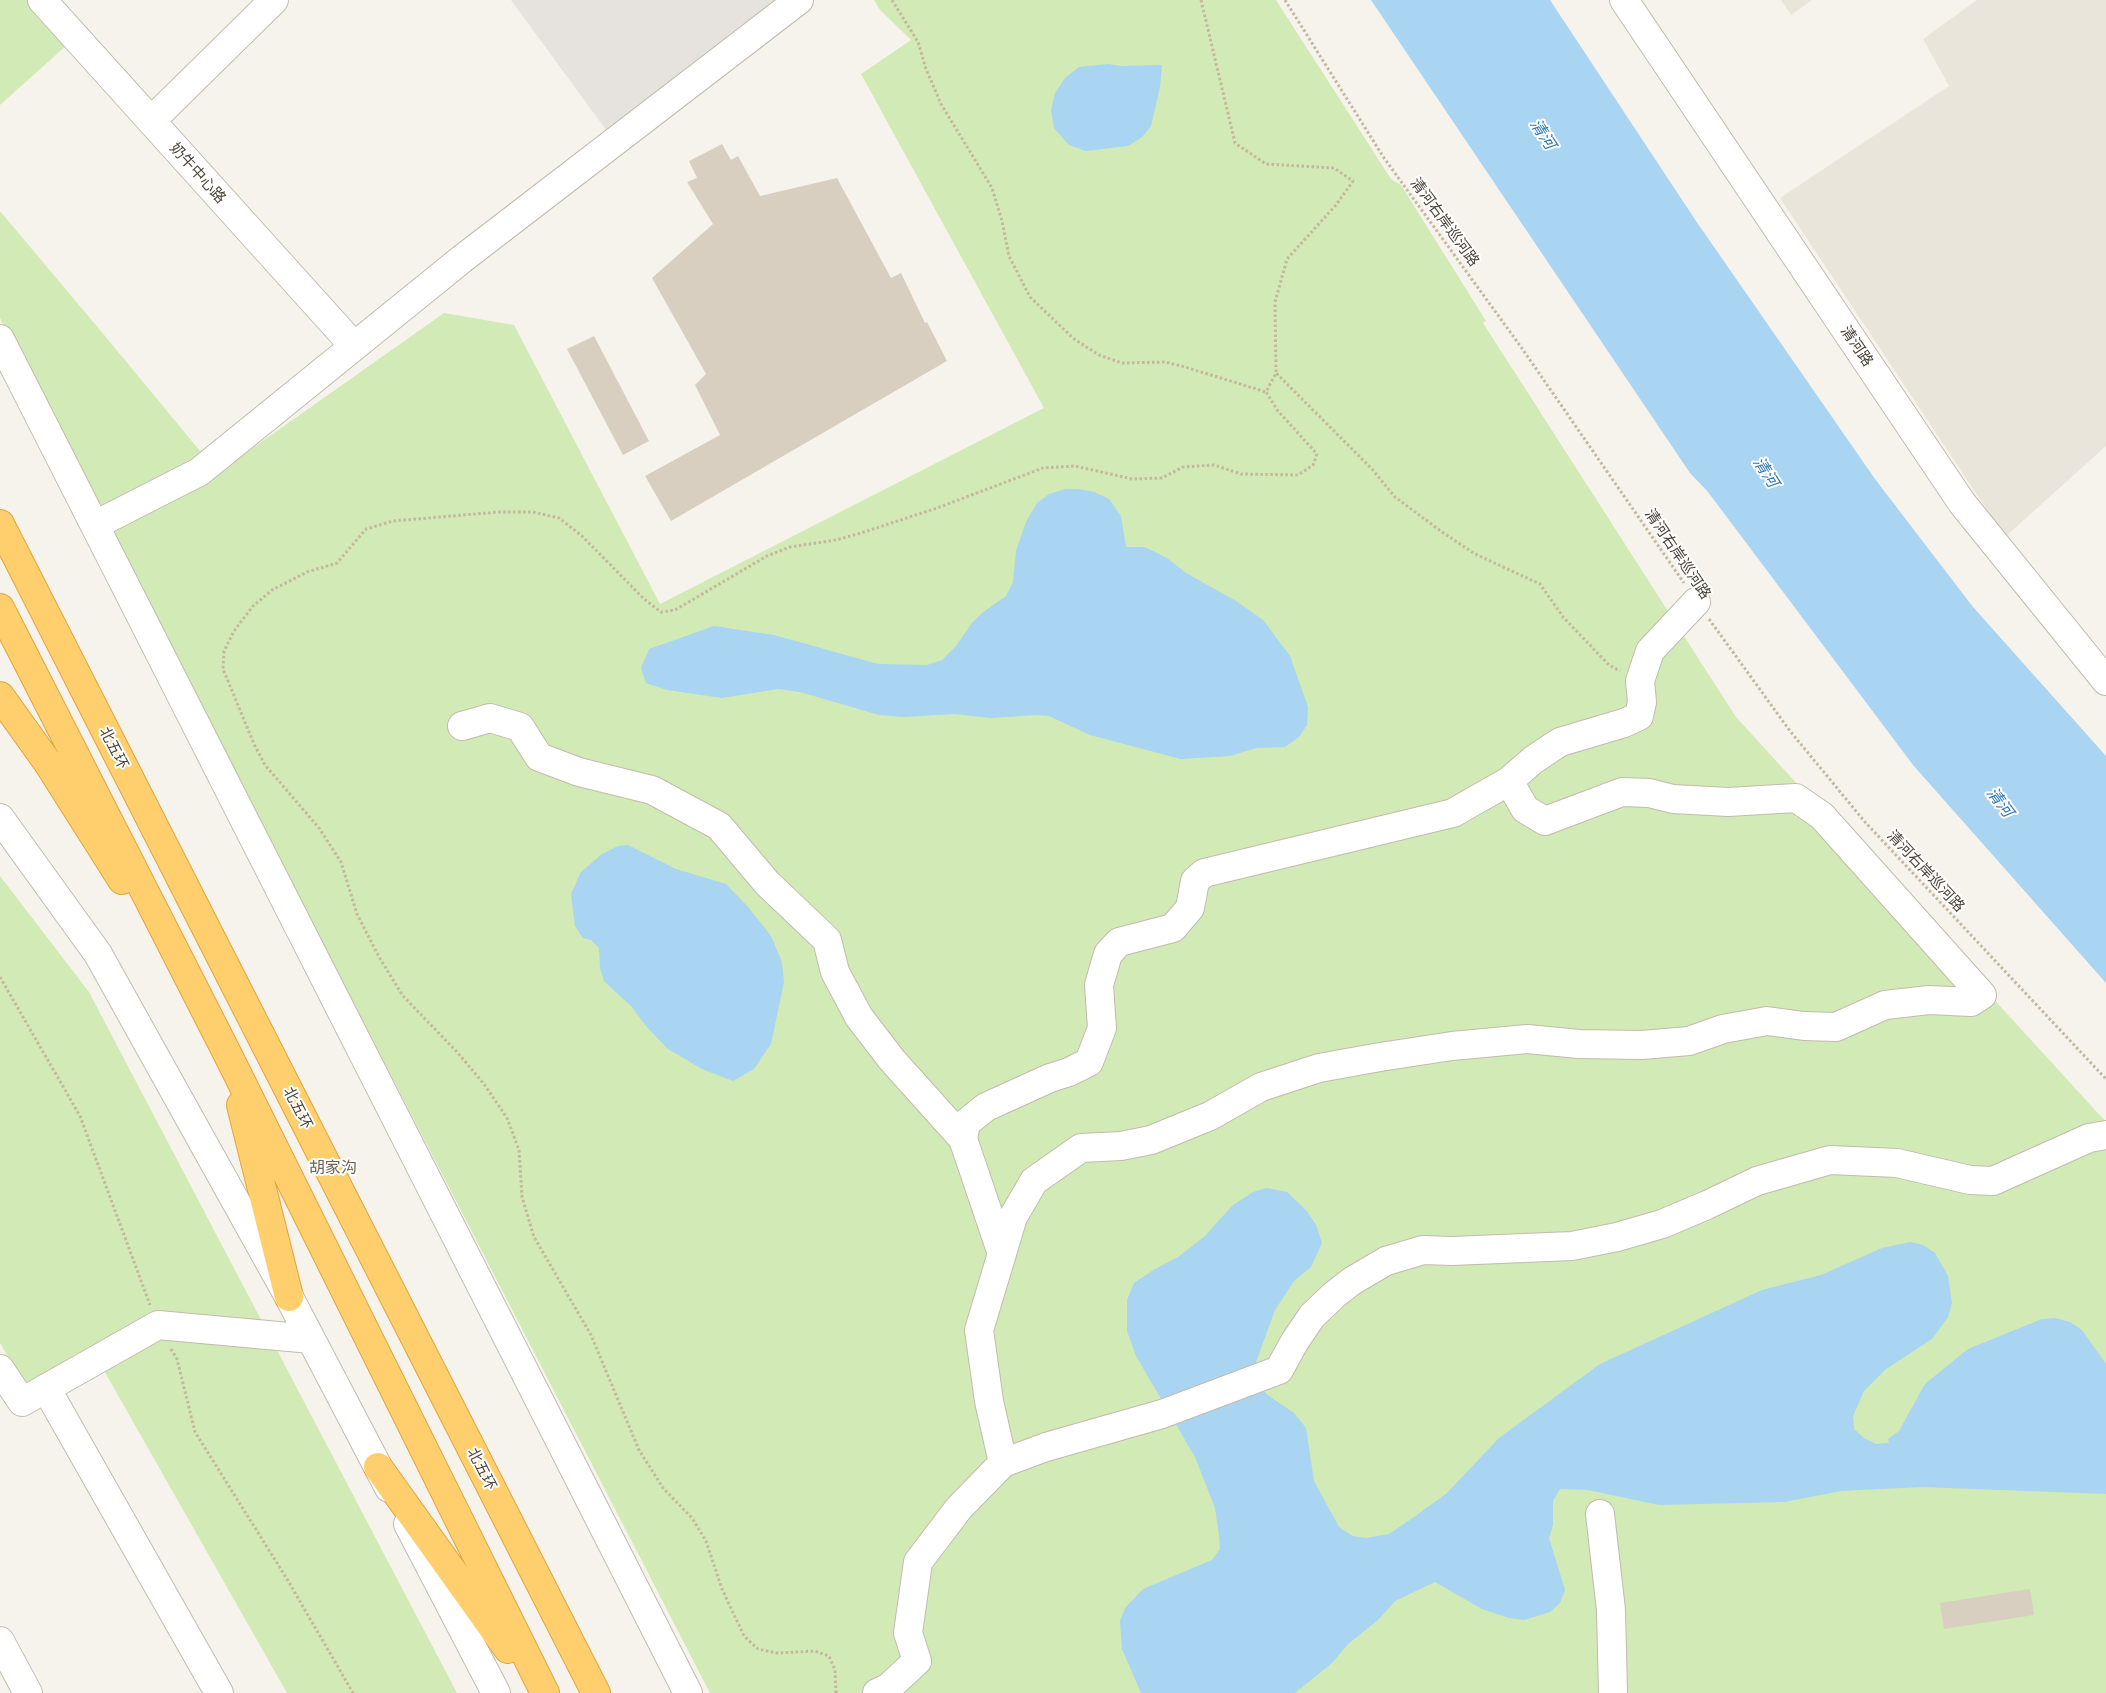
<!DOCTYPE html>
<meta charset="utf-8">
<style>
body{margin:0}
canvas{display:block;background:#f6f3ec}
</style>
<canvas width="2106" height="1693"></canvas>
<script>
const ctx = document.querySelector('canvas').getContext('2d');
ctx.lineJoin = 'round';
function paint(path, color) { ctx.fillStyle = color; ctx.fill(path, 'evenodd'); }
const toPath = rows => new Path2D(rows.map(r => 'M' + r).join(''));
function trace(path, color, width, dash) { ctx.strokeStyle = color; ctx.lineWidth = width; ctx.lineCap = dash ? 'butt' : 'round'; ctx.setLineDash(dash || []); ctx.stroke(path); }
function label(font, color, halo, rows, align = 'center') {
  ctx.font = font + ' Ubuntu,"Noto Sans SC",sans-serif'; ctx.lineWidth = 4; ctx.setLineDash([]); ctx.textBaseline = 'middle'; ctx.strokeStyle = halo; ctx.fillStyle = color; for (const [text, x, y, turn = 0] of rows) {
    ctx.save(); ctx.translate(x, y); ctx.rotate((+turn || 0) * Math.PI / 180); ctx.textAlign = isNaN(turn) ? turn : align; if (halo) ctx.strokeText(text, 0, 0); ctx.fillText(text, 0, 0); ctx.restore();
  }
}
paint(toPath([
 [1781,0,1812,0,1791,15],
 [1977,0,2106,0,2106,446,2005,537,1780,198,1949,86,1923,39]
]), '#eae5da');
paint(toPath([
 [511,0,783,0,609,134]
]), '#e6e2dd');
paint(toPath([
 [0,0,30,0,67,45,0,105],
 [874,0,1276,0,1391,179,1401,185,1486,321,1483,323,1736,717,2106,1122,2106,1693,710,1693,109,529,192,491,444,313,514,325,660,604,1044,408,861,74,911,40,880,10],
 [0,211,105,336,205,457,95,511,0,318],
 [0,876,89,992,457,1693,287,1693,94,1353,26,1388,0,1343]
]), '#d2eab5');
paint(toPath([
 [1371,0,1550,0,1696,221,1875,479,1973,607,2106,756,2106,983,1913,765,1708,492,1690,473],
 [1108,64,1121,66,1162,65,1160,87,1151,126,1142,137,1128,146,1086,151,1069,145,1054,128,1051,110,1055,93,1065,78,1079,67],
 [1066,489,1078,489,1094,492,1109,499,1121,516,1126,547,1145,547,1167,558,1186,573,1236,601,1263,620,1290,656,1308,707,1307,725,1299,737,1285,747,1256,748,1230,756,1181,759,1090,735,1049,716,1035,715,991,718,955,714,904,717,879,715,800,692,778,689,722,698,667,690,646,683,641,668,649,649,714,626,774,635,878,664,927,665,942,660,956,646,972,623,982,613,1006,596,1013,582,1016,551,1026,522,1037,503,1049,494],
 [628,845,676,869,726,884,749,908,771,936,782,962,784,982,771,1044,754,1069,733,1081,702,1069,668,1049,646,1026,632,1007,604,981,600,968,599,948,591,940,583,938,575,926,571,894,581,872,602,854,618,846],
 [1267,1188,1287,1192,1307,1211,1316,1225,1322,1243,1311,1267,1294,1281,1275,1310,1256,1362,1258,1377,1266,1394,1294,1413,1306,1428,1314,1481,1339,1527,1353,1536,1366,1538,1389,1534,1417,1515,1447,1493,1499,1438,1600,1364,1762,1290,1821,1275,1882,1248,1910,1242,1923,1245,1935,1253,1948,1276,1952,1303,1948,1317,1932,1339,1886,1369,1864,1391,1853,1416,1854,1429,1864,1438,1876,1444,1889,1443,1888,1439,1899,1431,1925,1384,1968,1349,2042,1319,2055,1318,2070,1322,2082,1330,2106,1364,2106,1494,1922,1487,1841,1491,1784,1502,1659,1505,1588,1490,1560,1489,1553,1501,1553,1525,1549,1538,1565,1590,1560,1603,1550,1612,1524,1620,1509,1618,1482,1609,1435,1582,1395,1601,1378,1620,1348,1644,1332,1663,1295,1693,1141,1693,1122,1649,1120,1621,1125,1608,1143,1589,1212,1560,1220,1549,1219,1535,1215,1508,1195,1457,1136,1356,1127,1331,1127,1300,1134,1283,1155,1269,1178,1257,1205,1236,1232,1206,1253,1192]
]), '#a9d4f2');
paint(toPath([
 [722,144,731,160,738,156,760,196,837,178,891,278,901,273,925,323,927,322,947,361,671,521,645,476,720,435,695,385,706,374,652,278,713,224,687,182,697,178,689,161],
 [594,336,649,441,623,455,567,349],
 [2030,1589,2034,1615,1944,1629,1940,1603]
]), '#d8cfc1');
const minor = toPath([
 [42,0,354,346],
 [1624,0,1962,503,2106,681],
 [151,121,274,0],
 [0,339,688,1693],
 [95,525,199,472,462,259,799,0],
 [462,726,490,718,520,727,539,757,579,772,652,790,719,826,767,883,827,940,835,972,859,1017,892,1060,963,1139],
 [0,818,98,954,289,1297,389,1488],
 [1002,1254,963,1139,966,1123,986,1107,1050,1078,1069,1072,1089,1062,1102,1028,1099,985,1108,954,1119,942,1173,928,1190,908,1195,881,1204,873,1453,813,1509,781],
 [0,1369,22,1402,158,1325,311,1339],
 [46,1388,219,1693],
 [1003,1463,989,1401,979,1330,1013,1217,1034,1181,1081,1148,1121,1146,1151,1140,1210,1116,1261,1087,1319,1068,1380,1057,1452,1046,1527,1039,1579,1044,1642,1045,1689,1041,1723,1029,1767,1021,1804,1026,1836,1027,1885,1005,1929,1000,1971,1002,1982,995,1822,816,1796,798,1728,802,1673,799,1649,793,1622,792,1545,821,1525,809,1509,781,1533,760,1560,742,1624,723,1639,716,1642,702,1640,681,1650,651,1696,602],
 [1600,1514,1611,1610,1613,1693],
 [408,1524,496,1693],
 [0,1641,28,1693],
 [877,1693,888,1688,917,1661,908,1633,918,1562,959,1508,1003,1463,1046,1447,1162,1414,1279,1370,1295,1341,1312,1316,1334,1295,1352,1281,1386,1261,1423,1250,1452,1251,1572,1246,1617,1237,1662,1224,1707,1205,1757,1181,1830,1160,1897,1163,1970,1180,1993,1181,2089,1138,2106,1135]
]);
const highway = toPath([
 [0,524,596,1693],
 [0,608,227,1053,545,1693],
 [0,696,48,763,122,880],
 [241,1105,289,1297],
 [378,1467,508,1649]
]);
trace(minor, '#c2bbae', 30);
trace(highway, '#e0a43c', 30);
trace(toPath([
 [892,0,918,42,926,69,941,104,992,188,1002,221,1009,256,1030,297,1074,339,1099,355,1122,363,1165,362,1185,367,1266,392],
 [1201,0,1235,143,1266,164,1334,168,1353,181,1336,205,1287,259,1275,302,1276,373],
 [1285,0,1384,158,1521,347,1684,583],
 [1709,619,1790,731,1865,822,2106,1079],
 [0,977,80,1116,150,1305],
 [171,1349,177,1359,195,1432,287,1579,353,1693],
 [836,1693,835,1670,829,1656,815,1651,777,1653,758,1649,744,1636,722,1589,706,1541,692,1518,663,1488,639,1450,591,1335,534,1237,522,1197,519,1150,507,1118,484,1084,457,1052,403,996,379,957,357,914,341,862,319,828,265,765,254,744,223,669,224,651,234,631,253,606,272,590,307,572,337,563,366,529,393,521,499,512,533,512,559,518,582,536,643,598,661,612,675,610,767,556,790,547,836,540,861,533,937,508,1043,468,1075,466,1132,479,1162,478,1183,467,1214,465,1241,474,1298,475,1313,465,1317,454,1278,411,1266,392,1276,373,1372,469,1395,497,1442,532,1475,554,1540,584,1563,617,1609,665,1620,671]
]), '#c4b79f', 3, [2.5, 2.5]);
trace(minor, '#fff', 28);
trace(highway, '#ffcf6e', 28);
label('15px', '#4b4439', '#fff', [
 ["奶牛中心路",198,173,48],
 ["清河右岸巡河路",1445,222,54],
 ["清河路",1857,346,56],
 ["清河右岸巡河路",1678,554,56],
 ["北五环",114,748,63],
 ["清河右岸巡河路",1926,871,47],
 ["北五环",298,1108,63],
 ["北五环",482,1469,63]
]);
label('italic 16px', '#2e7ab2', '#fff', [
 ["清河",1543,134,57],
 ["清河",1766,472,57],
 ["清河",2000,802,53]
]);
label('16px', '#6e6250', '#fff', [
 ["胡家沟",333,1168]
]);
</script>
